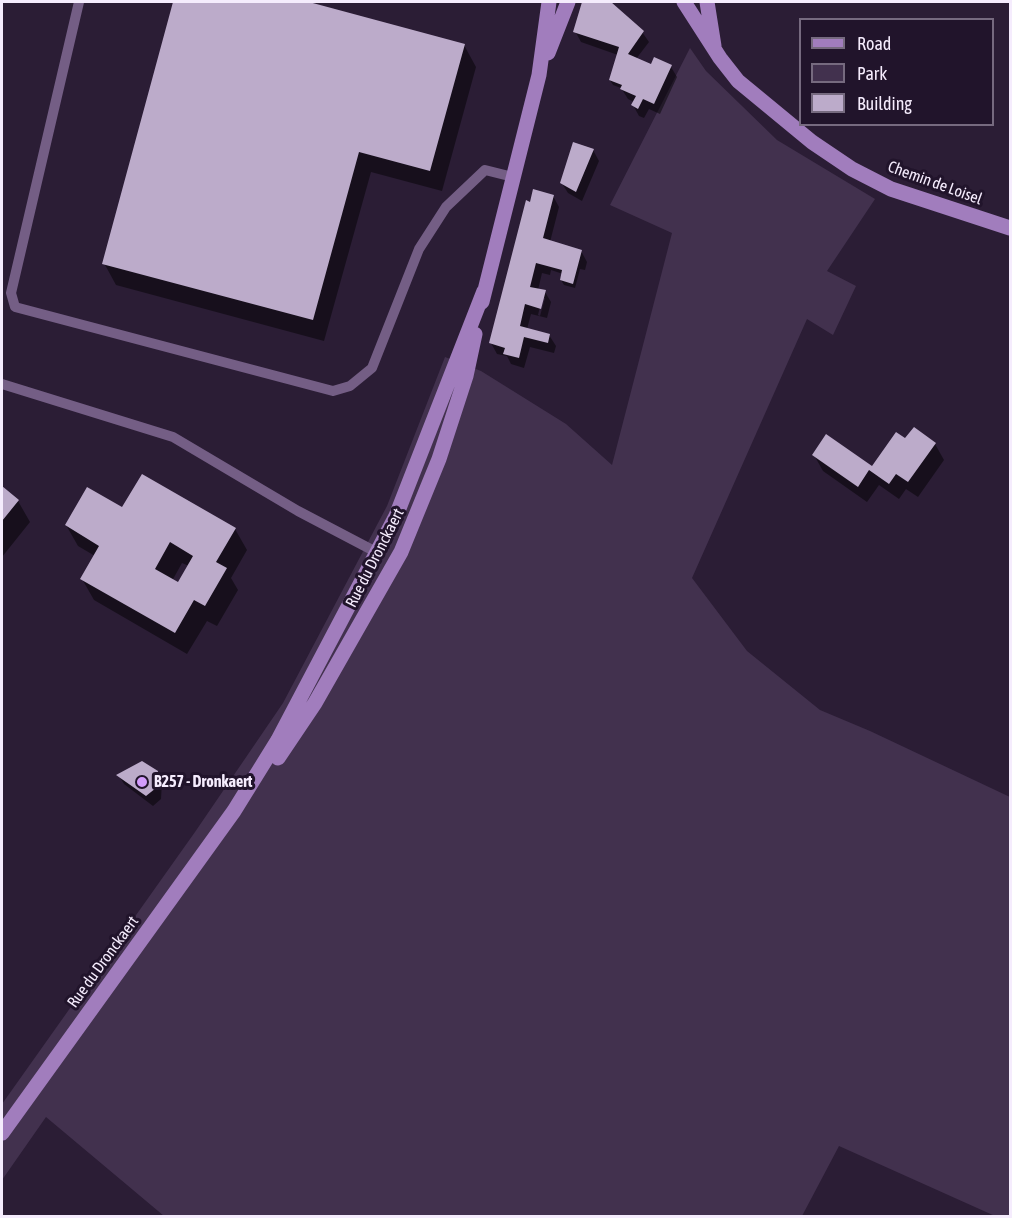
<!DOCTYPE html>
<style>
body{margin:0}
#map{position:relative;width:1012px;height:1218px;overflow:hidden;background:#2b1d35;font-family:"Asap Condensed",sans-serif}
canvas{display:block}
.frame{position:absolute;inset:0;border:3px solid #f5ecfd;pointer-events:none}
.legend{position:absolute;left:799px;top:18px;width:195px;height:108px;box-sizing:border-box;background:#21142b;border:2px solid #766a7f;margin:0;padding:8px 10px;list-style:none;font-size:18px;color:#f5ecfd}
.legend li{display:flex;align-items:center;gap:12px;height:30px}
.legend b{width:30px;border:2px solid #766a7f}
</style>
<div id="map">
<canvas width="1012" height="1218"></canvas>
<div class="frame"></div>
<ul class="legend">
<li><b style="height:8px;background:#a17dbd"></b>Road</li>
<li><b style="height:16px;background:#42314e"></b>Park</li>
<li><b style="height:16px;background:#bcabca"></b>Building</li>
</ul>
</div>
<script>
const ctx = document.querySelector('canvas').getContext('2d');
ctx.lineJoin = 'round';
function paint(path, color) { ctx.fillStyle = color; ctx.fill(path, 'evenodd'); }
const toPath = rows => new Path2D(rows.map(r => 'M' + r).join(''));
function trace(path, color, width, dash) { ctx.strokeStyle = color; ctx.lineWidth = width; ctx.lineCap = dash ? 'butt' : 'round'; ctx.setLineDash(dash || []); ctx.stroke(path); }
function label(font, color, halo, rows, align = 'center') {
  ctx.font = font + ' "Asap Condensed",sans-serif'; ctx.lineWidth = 6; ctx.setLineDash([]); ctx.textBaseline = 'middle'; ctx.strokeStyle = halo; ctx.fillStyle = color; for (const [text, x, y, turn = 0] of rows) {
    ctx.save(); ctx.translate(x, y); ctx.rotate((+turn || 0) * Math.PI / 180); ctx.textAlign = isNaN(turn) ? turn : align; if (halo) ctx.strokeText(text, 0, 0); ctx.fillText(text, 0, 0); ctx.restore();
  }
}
paint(toPath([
 [690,48,706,71,777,140,875,199,827,271,856,286,833,335,807,319,692,578,747,651,820,710,870,731,1010,797,1010,1216,995,1216,839,1146,802,1216,164,1216,46,1117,2,1180,2,1104,195,832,283,703,387,506,445,357,481,371,566,424,612,465,672,233,610,205]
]), '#42314e');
paint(toPath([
 [174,2,304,2,464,45,476,67,442,191,371,172,324,341,116,285,104,263],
 [584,2,609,2,642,32,649,42,636,59,651,66,671,67,677,77,660,114,649,109,644,118,639,116,633,105,634,102,628,99,621,88,613,85,610,80,618,55,581,42,575,31],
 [593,150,599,161,582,201,568,193,561,182],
 [553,196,559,207,550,242,581,251,587,262,585,270,580,269,575,288,564,285,561,280,563,274,551,270,550,275,542,273,538,290,545,292,551,302,547,318,531,314,527,329,549,335,556,346,554,353,530,347,524,368,511,364,507,356,497,354,491,343,531,204],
 [542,298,545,298,540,316,538,315],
 [906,441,935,444,944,460,918,497,906,489,899,499,879,485,867,502,823,471,814,455,872,469],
 [2,487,18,501,30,522,2,557],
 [123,509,235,529,247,550,231,578,238,590,217,626,207,621,187,654,94,600,82,579,95,556,78,546,66,525],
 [182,563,189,566,178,584,172,581],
 [156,771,162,782,161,799,153,806,124,784,118,774]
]), '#0007');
paint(toPath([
 [173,2,309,2,465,44,430,171,359,152,313,320,102,264],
 [582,2,611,2,644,31,628,54,651,64,654,57,672,65,654,104,643,99,638,109,631,105,636,96,620,89,622,85,609,80,619,47,573,32],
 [573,142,594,149,576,192,560,183],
 [533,189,554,195,543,238,582,250,573,284,560,280,562,270,536,263,530,287,546,290,541,309,525,304,520,326,550,334,548,343,524,337,519,358,503,354,505,348,489,343,526,200,530,202],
 [914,427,936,443,908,482,896,474,889,484,869,470,858,487,812,455,826,434,872,466,896,432,905,438],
 [142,474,236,528,216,562,227,568,205,606,194,600,175,633,80,579,99,546,65,525,87,487,122,507],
 [170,542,193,556,178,582,155,569],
 [2,486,19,500,2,521],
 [142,761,158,771,156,788,146,796,116,775]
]), '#bcabca');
trace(toPath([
 [79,2,11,293,15,307,333,391,350,386,372,368,419,249,446,207,485,170,513,177],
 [2,384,173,437,298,511,378,553]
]), '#745e85', 10);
trace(toPath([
 [684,2,720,58,738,81,812,142,852,169,891,189,1010,228],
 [707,2,714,46],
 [548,53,568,2],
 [482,302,539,75,549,2],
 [278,758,315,703,401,552,439,459,466,376,475,334],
 [2,1133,234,811,278,740,396,516,484,291]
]), '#a17dbd', 15);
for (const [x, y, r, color] of [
 [142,782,6,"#d39cfc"]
]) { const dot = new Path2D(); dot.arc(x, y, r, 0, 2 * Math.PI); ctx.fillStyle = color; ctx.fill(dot); trace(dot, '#21142b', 2); }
label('16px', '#f5ecfd', '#21142b', [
 ["Chemin de Loisel",935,183,20],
 ["Rue du Dronckaert",375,558,-63],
 ["Rue du Dronckaert",103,962,-54]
]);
label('bold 16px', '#f5ecfd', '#21142b', [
 ["B257 - Dronkaert",154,782]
], 'left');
</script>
